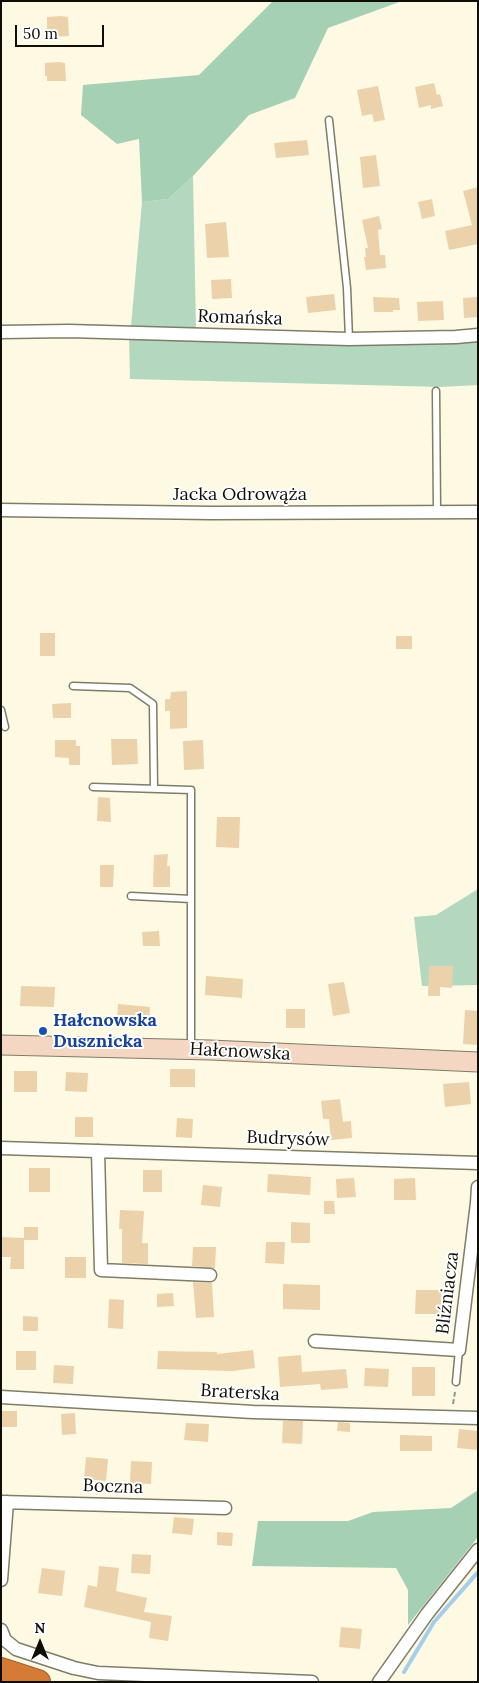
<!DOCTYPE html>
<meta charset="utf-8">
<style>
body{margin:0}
#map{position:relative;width:479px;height:1683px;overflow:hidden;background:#fdf9e2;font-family:Lora,serif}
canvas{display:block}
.frame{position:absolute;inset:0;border:2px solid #0e0d06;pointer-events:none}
.north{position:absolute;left:15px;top:1618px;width:50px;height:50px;-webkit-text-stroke:4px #fff;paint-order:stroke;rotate:0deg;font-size:14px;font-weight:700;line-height:20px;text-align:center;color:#0e0d06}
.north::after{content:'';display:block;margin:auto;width:18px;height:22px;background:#0e0d06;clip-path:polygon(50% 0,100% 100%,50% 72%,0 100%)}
.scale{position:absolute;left:15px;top:25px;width:89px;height:22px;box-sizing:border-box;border:2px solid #0e0d06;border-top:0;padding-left:6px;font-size:15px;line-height:18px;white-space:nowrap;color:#0e0d06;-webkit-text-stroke:4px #fff;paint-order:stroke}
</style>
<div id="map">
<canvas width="479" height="1683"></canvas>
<div class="frame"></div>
<div class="north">N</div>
<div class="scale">50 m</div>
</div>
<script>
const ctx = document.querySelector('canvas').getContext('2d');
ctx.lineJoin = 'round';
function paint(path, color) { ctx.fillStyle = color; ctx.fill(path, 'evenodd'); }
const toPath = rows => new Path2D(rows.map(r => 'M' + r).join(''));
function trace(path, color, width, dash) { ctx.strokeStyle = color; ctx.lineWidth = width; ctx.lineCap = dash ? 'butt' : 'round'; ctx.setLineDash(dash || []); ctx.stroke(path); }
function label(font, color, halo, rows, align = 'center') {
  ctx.font = font + ' Lora,serif'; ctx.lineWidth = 4; ctx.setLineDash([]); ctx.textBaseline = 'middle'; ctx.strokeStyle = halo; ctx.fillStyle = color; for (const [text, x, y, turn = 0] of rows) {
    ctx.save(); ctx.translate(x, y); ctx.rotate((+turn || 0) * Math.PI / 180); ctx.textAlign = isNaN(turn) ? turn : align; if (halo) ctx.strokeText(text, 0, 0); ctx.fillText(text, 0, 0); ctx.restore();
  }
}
paint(toPath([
 [193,176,196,329,131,326,142,202,168,199],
 [129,335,478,339,478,385,441,387,130,379],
 [478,889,478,985,422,986,414,917,436,915]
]), '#b4d8bf');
paint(toPath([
 [273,1,402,1,328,28,295,98,249,115,193,176,168,199,142,202,139,139,117,144,81,115,83,85,199,75],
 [478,1490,478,1537,408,1625,408,1590,396,1568,252,1566,258,1521,348,1521,373,1512,451,1508]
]), '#a6d0b3');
trace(toPath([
 [404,1672,434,1622,478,1572]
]), '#a4ceeb', 4);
paint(toPath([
 [61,16,68,17,69,36,50,37,50,31,47,31,47,17],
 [59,62,65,63,66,81,47,81,47,76,45,76,45,63],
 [434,83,437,95,440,94,443,106,431,109,431,105,419,108,415,87],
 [378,86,385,120,374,122,372,114,362,116,357,90],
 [307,140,309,155,276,158,274,143],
 [376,155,380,186,363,188,360,157],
 [478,187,478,244,449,250,445,231,472,225,463,191],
 [432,199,435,216,422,219,418,202],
 [379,216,382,229,378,230,380,255,385,255,386,268,366,270,364,257,366,257,365,248,368,248,362,220],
 [226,222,229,257,207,258,205,224],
 [231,279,232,298,212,299,211,280],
 [334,294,336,310,308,313,306,297],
 [373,297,399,298,400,310,393,310,393,312,374,312],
 [478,297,478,317,464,318,463,298],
 [443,301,444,320,418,321,417,302],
 [40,633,55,633,55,656,40,656],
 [396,636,412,636,412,649,396,649],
 [187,691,187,728,170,729,170,711,165,711,165,699,170,699,171,692],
 [71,703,71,718,53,718,52,704],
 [111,739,137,739,138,764,112,765],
 [55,740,76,740,76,746,80,746,80,765,69,765,69,758,55,757],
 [203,740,204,769,184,770,183,741],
 [98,797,110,798,111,822,97,821],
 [217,817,240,817,239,848,216,847],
 [168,854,167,866,170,866,170,887,153,887,154,855],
 [100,865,114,865,113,887,100,887],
 [159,931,160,946,143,946,142,932],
 [429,966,453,966,452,988,440,987,440,996,428,996],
 [206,976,243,979,242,998,205,995],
 [344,982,350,1013,333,1016,328,984],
 [21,986,55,987,54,1007,20,1006],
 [118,1004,150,1007,149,1024,117,1021],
 [286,1009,305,1009,305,1028,286,1028],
 [465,1010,478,1011,478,1045,463,1044],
 [170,1069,195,1069,195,1087,170,1087],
 [14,1071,37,1071,37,1092,14,1092],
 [66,1072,88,1073,87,1092,65,1091],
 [469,1082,471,1104,445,1107,443,1084],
 [340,1099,343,1122,351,1121,352,1138,331,1140,329,1119,323,1119,321,1101],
 [75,1117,93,1117,93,1137,75,1137],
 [177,1118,193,1119,192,1138,176,1137],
 [29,1168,50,1168,50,1192,29,1192],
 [143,1170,162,1170,162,1192,143,1192],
 [268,1174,311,1177,310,1195,267,1192],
 [354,1178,356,1197,337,1198,336,1179],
 [415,1178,416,1200,394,1200,394,1179],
 [203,1185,222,1187,220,1207,201,1205],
 [324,1201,334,1201,335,1214,324,1214],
 [120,1210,144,1211,142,1243,148,1243,148,1264,122,1263,122,1229,119,1229],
 [291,1222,310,1223,310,1243,291,1243],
 [24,1227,38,1227,38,1240,24,1240,24,1269,10,1269,11,1257,1,1257,1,1237,24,1238],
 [266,1242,285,1242,284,1264,265,1263],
 [193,1247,216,1247,215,1268,192,1266],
 [65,1257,86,1257,86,1278,65,1278],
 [193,1282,212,1283,214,1317,196,1318],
 [283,1284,320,1285,320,1310,283,1309],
 [416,1290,441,1290,441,1314,415,1314],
 [173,1293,174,1306,157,1307,157,1294],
 [109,1299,124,1300,123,1329,108,1328],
 [23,1316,38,1317,38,1331,23,1331],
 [253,1350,255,1368,233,1371,157,1369,158,1351,217,1352,217,1354],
 [16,1351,36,1351,36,1370,16,1370],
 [301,1355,302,1372,346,1369,348,1388,321,1390,320,1384,280,1387,278,1357],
 [54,1365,74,1366,73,1384,53,1383],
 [412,1367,435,1367,435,1396,412,1396],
 [365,1368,389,1369,388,1387,364,1386],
 [1,1411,17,1411,17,1427,1,1427],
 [75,1413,76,1434,62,1435,61,1414],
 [283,1421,303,1421,302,1444,282,1443],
 [338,1422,350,1423,350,1432,337,1431],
 [186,1423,209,1424,208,1442,184,1440],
 [459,1429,478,1431,478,1450,457,1448],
 [400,1435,432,1436,432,1451,400,1451],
 [86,1457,108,1459,106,1481,84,1479],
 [131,1461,152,1462,151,1484,130,1483],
 [174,1517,194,1519,192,1535,172,1533],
 [217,1532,233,1533,232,1546,217,1545],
 [132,1554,151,1555,150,1574,131,1573],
 [99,1566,119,1568,116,1591,147,1598,144,1612,172,1616,168,1641,149,1638,151,1622,84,1607,88,1585,97,1587],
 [42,1568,65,1571,62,1596,38,1593],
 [341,1627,362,1629,360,1649,339,1647]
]), '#ebd2aa');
const lane = toPath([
 [329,120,347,288,349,339],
 [436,391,437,512],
 [73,686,130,688,153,704,154,789],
 [1,710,5,727],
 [93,787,191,790,191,1049],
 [131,896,191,899],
 [456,1382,459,1350]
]);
const street = toPath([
 [1,332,69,331,349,339,456,337,478,335],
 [1,510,211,513,478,512],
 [1,1148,478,1163],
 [98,1151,101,1270,210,1275],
 [315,1341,459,1350,477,1203,478,1187],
 [1,1397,253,1412,478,1418],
 [1,1502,225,1508],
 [1,1580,7,1502],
 [1,1630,5,1640,16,1649,74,1668,98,1673,312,1682],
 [379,1682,427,1614,478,1550]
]);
const secondary = toPath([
 [1,1045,210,1050,478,1062]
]);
const highway = toPath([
 [1,1670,38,1682]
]);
trace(lane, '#7f7c67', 9);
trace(street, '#7f7c67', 15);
trace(secondary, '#7f7c67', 21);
trace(highway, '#905425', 26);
trace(toPath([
 [453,1404,455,1392]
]), '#969383', 2, [5, 2.5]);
trace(lane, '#fff', 6);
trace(street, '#fff', 12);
trace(secondary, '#f3d7c3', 19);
trace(highway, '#d67b36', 24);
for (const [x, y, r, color] of [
 [43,1031,5,"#1a4fb4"]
]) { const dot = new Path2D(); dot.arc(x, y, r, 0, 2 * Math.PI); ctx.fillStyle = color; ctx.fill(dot); trace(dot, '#fff', 2); }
label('18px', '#0e0d06', '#fff', [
 ["Romańska",240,318,2],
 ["Jacka Odrowąża",240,495],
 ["Hałcnowska",240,1052,3],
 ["Budrysów",288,1139,2],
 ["Bliźniacza",448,1293,-83],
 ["Braterska",240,1393,3],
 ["Boczna",113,1487,2]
]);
label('bold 18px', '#164399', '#fff', [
 ["Hałcnowska",53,1021],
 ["Dusznicka",53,1042]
], 'left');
</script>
